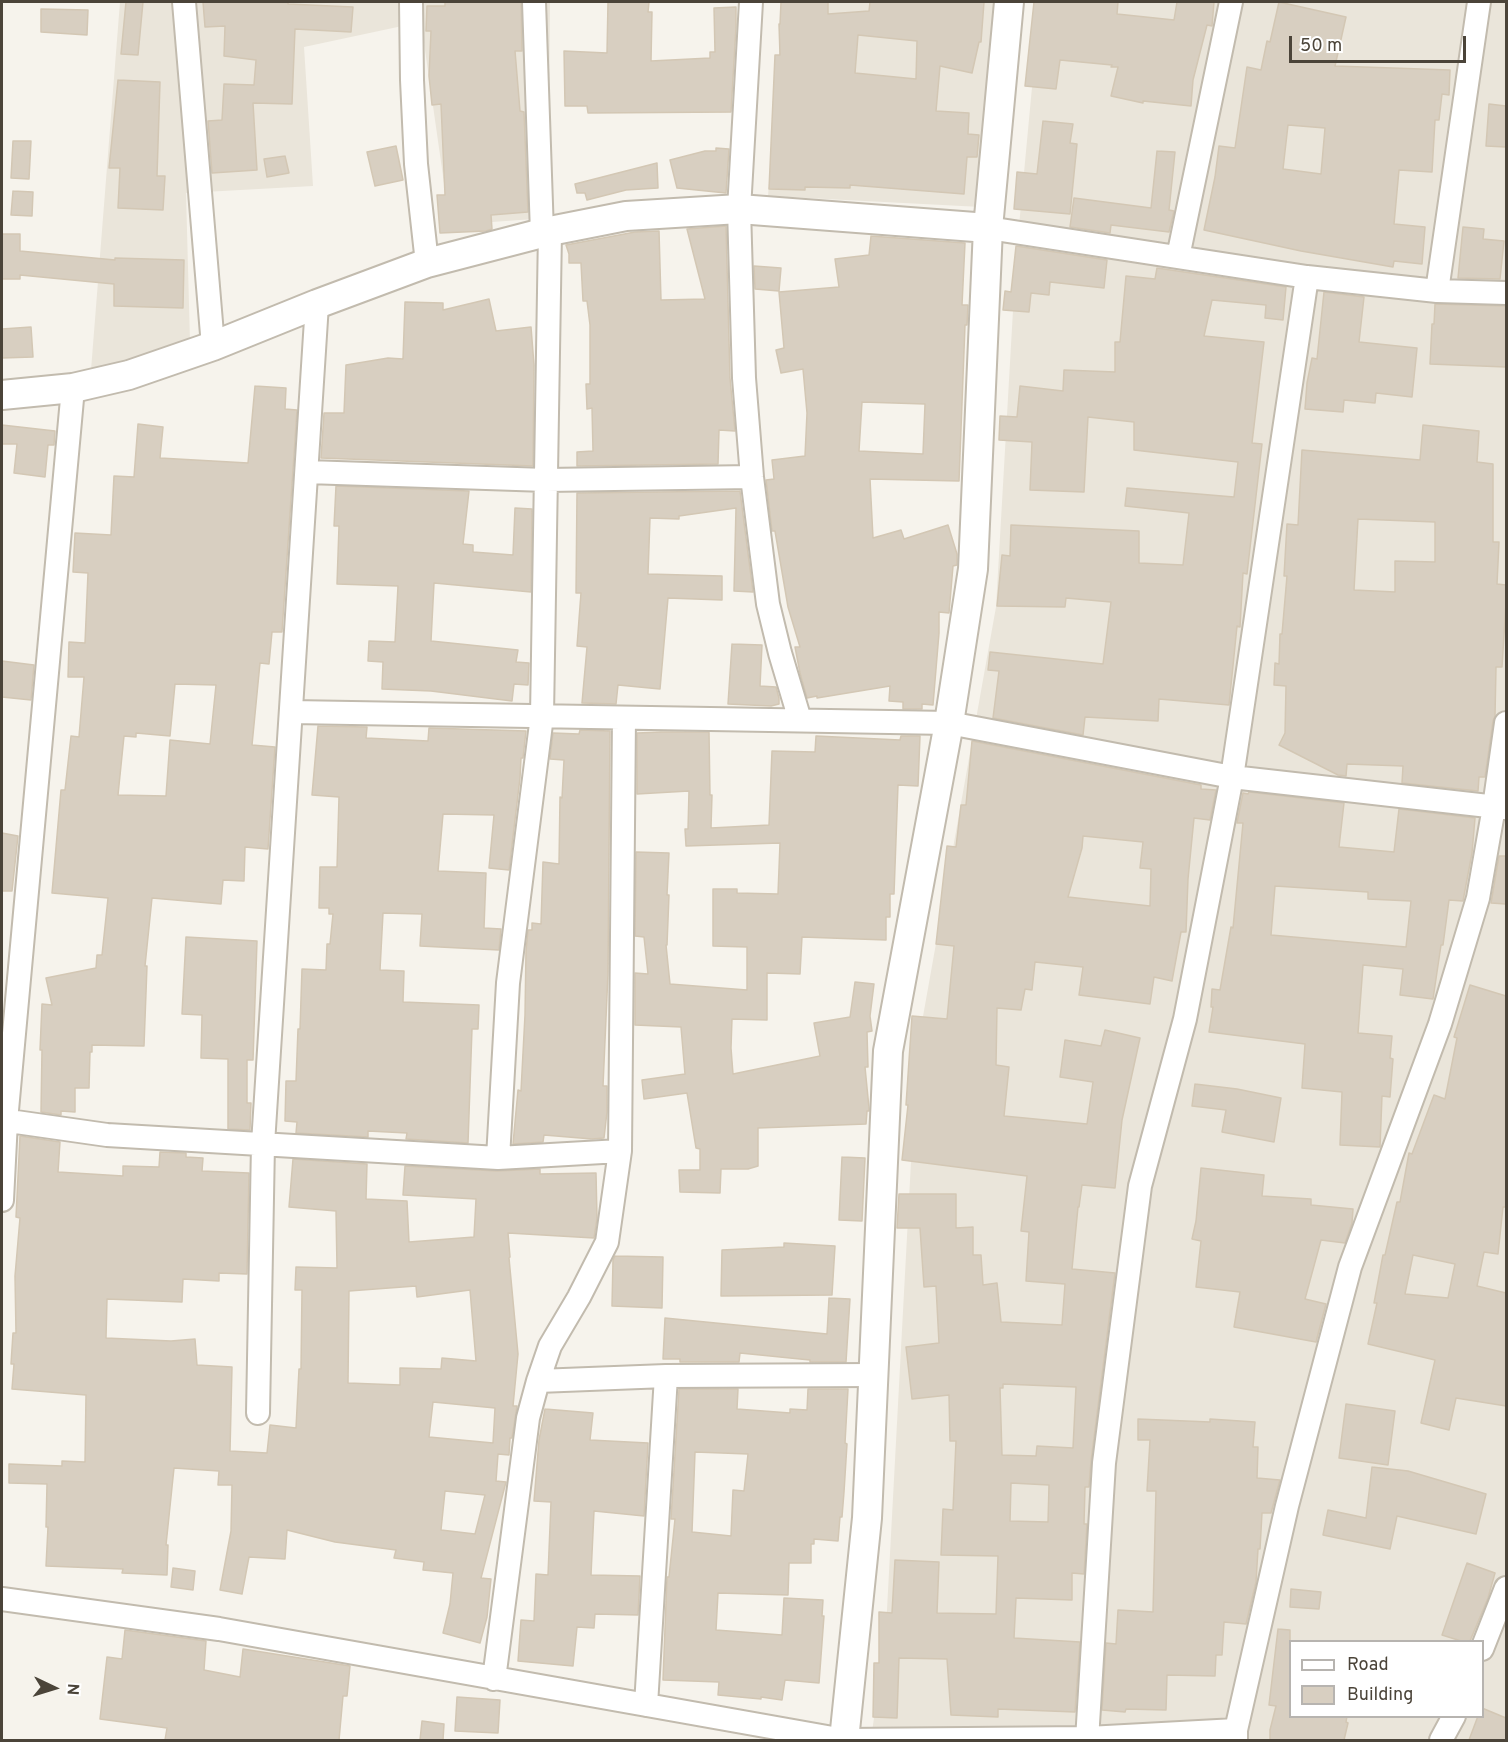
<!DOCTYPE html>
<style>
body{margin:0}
#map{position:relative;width:1508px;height:1742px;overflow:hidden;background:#f6f3ec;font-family:Overpass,sans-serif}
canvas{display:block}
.frame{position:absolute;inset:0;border:3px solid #4b4439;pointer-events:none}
.legend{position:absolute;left:1289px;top:1640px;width:195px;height:78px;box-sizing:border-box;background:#fff;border:2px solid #b7b4b0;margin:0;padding:8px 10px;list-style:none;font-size:18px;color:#4b4439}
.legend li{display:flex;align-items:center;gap:12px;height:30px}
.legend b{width:30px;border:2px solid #b7b4b0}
.north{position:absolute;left:24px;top:1658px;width:60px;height:60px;-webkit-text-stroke:4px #fff;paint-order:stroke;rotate:94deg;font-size:16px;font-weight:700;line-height:24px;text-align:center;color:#4b4439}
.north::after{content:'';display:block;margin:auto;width:21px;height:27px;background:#4b4439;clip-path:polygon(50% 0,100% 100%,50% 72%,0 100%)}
.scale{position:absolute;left:1289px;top:36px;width:177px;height:27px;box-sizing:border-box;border:3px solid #4b4439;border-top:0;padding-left:8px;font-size:18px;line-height:21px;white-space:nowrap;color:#4b4439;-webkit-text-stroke:4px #fff;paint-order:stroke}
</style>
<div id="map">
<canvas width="1508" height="1742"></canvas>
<div class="frame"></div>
<ul class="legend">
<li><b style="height:8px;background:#fff"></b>Road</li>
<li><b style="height:16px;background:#d8cfc1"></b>Building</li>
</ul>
<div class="north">N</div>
<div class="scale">50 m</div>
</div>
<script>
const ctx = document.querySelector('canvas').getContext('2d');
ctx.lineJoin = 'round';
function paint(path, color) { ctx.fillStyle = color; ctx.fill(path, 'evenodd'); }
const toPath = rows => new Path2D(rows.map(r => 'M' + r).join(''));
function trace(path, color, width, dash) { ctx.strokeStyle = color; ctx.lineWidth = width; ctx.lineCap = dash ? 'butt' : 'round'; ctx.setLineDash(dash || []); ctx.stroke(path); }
paint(toPath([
 [120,2,550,2,548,218,450,225,421,22,304,47,313,186,186,193,190,342,91,370],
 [783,2,998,2,981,207,768,196],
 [1040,2,1506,2,1506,1740,871,1740,886,1628,917,1050,996,607,1016,258],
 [1290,1642,1482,1642,1482,1716,1290,1716]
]), '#eae5da');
const building = toPath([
 [126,2,143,2,138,55,121,54,126,2],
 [203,2,288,2,288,4,353,7,351,32,295,29,292,104,253,103,257,170,212,173,208,121,222,120,224,84,254,85,256,60,224,56,225,26,205,27,203,2],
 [445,2,521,2,522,51,515,51,520,111,524,112,528,212,491,215,492,229,486,231,440,233,437,195,445,195,441,104,432,105,429,76,431,31,426,31,427,6,445,6,445,2],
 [608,2,649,2,648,12,652,12,651,61,710,58,710,52,715,52,714,8,736,7,736,27,731,112,588,113,587,106,565,106,564,51,607,53,608,2],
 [781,2,828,2,828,14,869,11,870,2,984,2,981,42,979,42,972,73,940,66,936,111,969,113,968,134,979,135,977,157,967,157,964,194,850,185,850,188,805,187,805,190,769,189,775,55,780,55,779,24,780,24,781,2],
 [858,35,917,41,916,79,855,73,858,35],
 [1034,2,1118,2,1117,14,1174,20,1177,2,1214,2,1212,26,1207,25,1193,80,1191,106,1143,101,1143,103,1111,96,1118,67,1111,67,1112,65,1060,60,1056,89,1025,86,1034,2],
 [1279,2,1346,17,1335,66,1450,70,1449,95,1442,94,1439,120,1435,120,1432,172,1399,170,1394,224,1425,227,1422,264,1394,261,1393,267,1301,251,1204,230,1215,177,1219,146,1235,148,1247,67,1261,70,1267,41,1270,42,1279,2],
 [1288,125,1325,128,1321,174,1283,169,1288,125],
 [41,9,88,10,87,35,41,32,41,9],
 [118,80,160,82,157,176,165,176,163,210,118,208,120,168,109,168,118,80],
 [1489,104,1506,106,1506,147,1486,146,1489,104],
 [1043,121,1073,124,1070,143,1077,144,1070,214,1014,209,1017,172,1037,174,1043,121],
 [13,141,31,141,29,179,11,178,13,141],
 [396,146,403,180,375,186,367,152,396,146],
 [716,148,729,149,726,193,677,188,670,160,705,151,716,151,716,148],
 [1157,151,1175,152,1169,210,1174,211,1169,232,1111,225,1110,233,1070,227,1074,198,1151,208,1157,151],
 [285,156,289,173,267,177,264,159,285,156],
 [657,163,658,188,626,190,587,200,585,193,577,193,575,184,657,163],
 [13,191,33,192,32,216,11,215,13,191],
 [726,226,730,378,735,431,719,430,718,464,577,466,577,452,593,451,592,408,587,409,586,384,590,384,590,325,587,301,583,301,581,263,569,263,569,254,566,245,635,232,659,231,661,300,705,299,687,229,726,226],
 [1463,227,1484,229,1483,239,1504,241,1500,279,1458,278,1463,227],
 [2,234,20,234,20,251,115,260,115,258,184,260,183,308,114,306,114,284,20,275,20,279,2,279,2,234],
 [871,236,965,243,962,305,968,305,967,325,965,325,959,481,870,479,873,538,901,530,904,539,948,525,957,554,957,565,953,566,949,613,939,612,939,633,933,705,922,704,922,709,903,709,903,702,889,701,890,686,817,698,817,696,807,698,800,673,795,647,800,647,788,607,775,531,772,531,766,480,774,479,772,460,805,456,807,413,803,369,781,373,776,350,784,348,779,292,839,287,835,259,869,255,871,236],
 [862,402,925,404,923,454,859,451,862,402],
 [1016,246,1107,260,1104,288,1050,282,1049,295,1031,293,1029,312,1003,310,1005,291,1011,292,1016,246],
 [754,266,781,268,779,291,755,289,754,266],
 [1157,268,1286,287,1283,320,1265,318,1266,305,1212,300,1204,336,1264,342,1252,443,1262,444,1247,574,1243,573,1240,627,1237,626,1229,705,1159,699,1158,721,1085,717,1083,735,993,718,999,671,988,670,990,652,1103,664,1111,602,1066,598,1065,607,997,606,1002,555,1010,556,1011,525,1139,531,1139,563,1183,565,1189,513,1125,506,1127,488,1234,497,1238,462,1134,450,1134,422,1088,417,1084,492,1030,490,1032,442,999,440,1000,416,1017,417,1020,386,1063,391,1064,370,1115,372,1115,342,1120,342,1126,276,1155,279,1157,268],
 [1324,292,1364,297,1359,342,1417,348,1412,397,1376,393,1375,403,1344,400,1343,412,1305,409,1307,383,1312,358,1317,359,1324,292],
 [489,299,496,331,531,327,534,365,533,466,321,458,324,413,344,413,346,365,388,358,403,359,405,302,443,303,443,310,489,299],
 [1435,304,1506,306,1506,367,1430,364,1432,324,1434,324,1435,304],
 [31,327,33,357,2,358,2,329,31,327],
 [255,386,286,388,285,409,297,410,282,632,272,632,269,664,260,663,252,745,275,747,268,849,245,847,244,881,223,880,221,904,152,898,145,966,147,966,144,1046,92,1045,92,1052,90,1052,89,1088,75,1088,75,1112,61,1111,61,1115,41,1112,42,1050,40,1050,42,1004,52,1005,46,978,96,968,97,955,102,955,108,898,52,893,61,790,65,790,71,736,79,737,84,677,68,677,69,642,85,643,88,573,73,572,75,533,111,535,114,476,134,477,138,424,163,427,160,458,248,463,255,386],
 [175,684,216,685,210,744,170,740,166,796,118,795,124,736,136,737,136,733,170,736,175,684],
 [2,425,55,431,54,445,48,445,45,477,14,473,17,444,2,444,2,425],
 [1423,425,1479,431,1477,462,1493,464,1493,542,1499,542,1497,584,1506,585,1506,603,1502,667,1496,667,1495,716,1493,721,1485,777,1479,777,1478,791,1402,783,1403,766,1347,764,1346,776,1338,775,1279,745,1285,733,1286,686,1274,685,1275,663,1279,664,1280,634,1282,634,1287,576,1284,576,1287,524,1298,525,1302,450,1420,460,1423,425],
 [1358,519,1435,522,1435,562,1395,561,1395,592,1354,590,1358,519],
 [336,486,469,491,463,544,473,545,473,552,513,555,515,508,532,509,531,592,434,583,431,641,518,650,516,662,529,663,528,685,514,684,512,701,431,691,382,689,383,662,368,661,369,641,395,642,398,586,337,584,339,526,334,526,336,486],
 [740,491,753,592,734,591,736,508,679,516,679,519,650,518,648,574,722,576,722,600,668,598,660,689,618,685,616,704,582,703,587,647,577,646,581,593,576,593,577,493,740,491],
 [732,644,762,645,760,686,776,687,779,698,779,704,771,706,728,704,732,644],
 [2,661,34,665,31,700,2,697,2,661],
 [318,726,367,727,366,738,428,741,429,728,526,731,523,758,521,758,520,778,509,870,489,868,494,815,443,814,438,871,486,873,484,928,501,929,499,950,420,946,422,914,383,913,380,970,404,971,403,1002,479,1005,478,1029,472,1029,468,1143,406,1139,407,1133,368,1131,368,1137,296,1133,297,1122,285,1121,286,1081,296,1081,298,1029,300,1029,302,969,326,970,327,944,330,944,333,914,329,914,329,908,319,908,320,867,337,867,339,797,312,795,318,726],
 [580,730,610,731,608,973,603,1086,607,1086,607,1112,604,1138,592,1139,544,1135,543,1142,513,1144,518,1090,521,1091,525,1015,526,951,528,930,532,930,532,923,541,924,543,862,559,864,560,797,562,798,564,760,550,759,553,733,579,734,580,730],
 [661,732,709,732,710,795,712,795,711,828,769,825,772,751,815,752,816,736,900,740,901,736,920,736,918,786,898,785,894,894,890,894,890,917,886,917,886,940,802,937,800,974,767,973,767,1020,732,1019,731,1048,733,1074,820,1056,814,1023,850,1017,855,982,874,984,870,1016,872,1031,867,1032,868,1067,865,1067,869,1108,869,1111,867,1111,866,1124,758,1128,758,1166,748,1169,721,1169,720,1193,680,1192,679,1170,700,1170,700,1149,696,1148,687,1093,644,1099,642,1080,685,1074,681,1027,635,1025,635,973,648,974,644,937,635,936,636,852,669,853,667,895,669,895,667,945,666,945,670,984,747,990,747,947,713,946,713,889,737,889,737,893,778,894,780,843,686,846,685,829,688,829,689,791,637,794,637,733,661,732],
 [972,741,1201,785,1201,789,1216,790,1210,820,1194,818,1188,879,1186,932,1181,932,1172,981,1154,977,1150,1004,1079,995,1083,967,1035,962,1032,990,1025,989,1021,1010,997,1008,996,1065,1009,1067,1004,1116,1087,1124,1093,1082,1060,1077,1065,1040,1101,1046,1105,1030,1140,1038,1122,1120,1115,1188,1082,1185,1079,1207,1078,1207,1072,1269,1115,1273,1091,1461,1089,1487,1085,1487,1084,1524,1087,1524,1084,1574,1072,1573,1072,1600,1016,1598,1014,1638,1080,1642,1075,1712,998,1709,998,1717,951,1715,947,1659,899,1658,897,1718,873,1717,874,1663,879,1663,879,1612,892,1613,895,1560,939,1562,937,1613,996,1614,998,1556,941,1555,943,1509,953,1510,956,1441,950,1441,949,1395,912,1399,906,1347,939,1343,936,1286,924,1287,920,1228,897,1228,899,1194,956,1194,956,1228,973,1227,973,1255,981,1255,983,1285,997,1283,1001,1322,1062,1325,1065,1284,1026,1281,1029,1232,1021,1231,1027,1176,902,1160,908,1105,906,1105,912,1016,947,1019,954,946,936,944,947,846,956,847,961,805,966,805,972,741],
 [1083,836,1143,842,1140,868,1151,869,1150,906,1068,897,1082,848,1083,836],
 [1003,1384,1076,1387,1073,1448,1037,1446,1036,1456,1002,1455,1000,1388,1003,1388,1003,1384],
 [1011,1483,1049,1485,1048,1522,1010,1521,1011,1483],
 [1249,792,1344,803,1339,847,1394,852,1399,809,1475,818,1472,853,1463,901,1449,900,1443,945,1441,945,1433,999,1400,995,1403,969,1363,965,1358,1033,1392,1036,1390,1058,1393,1059,1390,1097,1382,1096,1380,1147,1340,1145,1342,1092,1302,1088,1305,1044,1209,1032,1213,1007,1211,1007,1212,989,1220,990,1231,927,1233,928,1243,823,1237,823,1243,793,1248,794,1249,792],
 [1275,886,1368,892,1368,899,1411,901,1406,947,1271,935,1275,886],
 [2,833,18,836,12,891,2,891,2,833],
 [1499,856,1506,856,1506,904,1491,903,1499,856],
 [186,937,257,941,253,1060,247,1060,247,1103,251,1103,250,1130,228,1129,228,1059,201,1058,202,1015,182,1014,186,937],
 [1470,985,1506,996,1506,1207,1503,1207,1498,1254,1484,1252,1477,1286,1506,1293,1506,1406,1456,1398,1449,1430,1421,1423,1435,1360,1368,1344,1377,1303,1374,1303,1383,1255,1385,1255,1397,1202,1400,1202,1409,1153,1412,1154,1434,1095,1445,1099,1457,1038,1454,1037,1470,985],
 [1413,1255,1455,1264,1448,1298,1405,1294,1413,1255],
 [1195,1084,1237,1089,1281,1098,1274,1142,1222,1132,1226,1110,1192,1106,1195,1084],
 [20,1136,60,1142,58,1172,123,1176,123,1166,159,1167,160,1152,186,1153,186,1157,203,1158,202,1171,249,1173,247,1274,219,1273,219,1281,183,1279,182,1302,107,1299,106,1338,171,1341,195,1339,197,1365,232,1367,230,1451,267,1453,270,1425,296,1428,299,1369,301,1369,302,1290,295,1290,296,1267,337,1268,336,1211,289,1207,293,1159,367,1164,366,1199,407,1201,409,1242,474,1237,476,1199,403,1195,405,1166,497,1171,540,1169,540,1174,596,1173,597,1218,594,1238,508,1233,510,1257,509,1258,518,1354,513,1406,517,1406,512,1438,510,1438,509,1455,498,1454,496,1481,506,1482,481,1578,491,1579,487,1617,480,1643,443,1633,450,1604,453,1573,423,1570,424,1562,394,1558,396,1550,335,1542,287,1530,285,1559,249,1557,242,1594,220,1590,231,1531,232,1485,218,1485,219,1471,174,1468,166,1545,168,1545,167,1575,122,1573,123,1569,46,1566,48,1527,46,1527,47,1484,9,1483,9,1464,62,1466,62,1461,85,1462,86,1395,12,1389,14,1364,11,1364,13,1333,16,1333,15,1276,20,1218,16,1217,20,1136],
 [416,1286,417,1297,470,1290,476,1361,442,1358,441,1369,400,1368,400,1385,348,1383,349,1291,416,1286],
 [433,1402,495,1408,493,1443,429,1437,433,1402],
 [445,1491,485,1495,475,1534,441,1530,445,1491],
 [842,1157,865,1158,862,1221,839,1220,842,1157],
 [1201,1168,1264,1175,1262,1196,1311,1199,1311,1205,1353,1209,1352,1223,1345,1243,1321,1240,1305,1299,1326,1304,1316,1342,1234,1327,1240,1292,1196,1287,1201,1241,1192,1239,1196,1221,1201,1168],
 [784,1243,835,1246,832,1295,721,1296,722,1250,784,1247,784,1243],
 [615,1256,663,1257,662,1308,612,1306,613,1260,615,1256],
 [829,1298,850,1299,846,1362,810,1362,810,1360,740,1353,739,1362,680,1362,680,1359,663,1359,665,1318,827,1334,829,1298],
 [679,1389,738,1389,737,1409,790,1413,790,1409,807,1410,808,1389,848,1389,845,1443,847,1444,844,1492,842,1517,840,1517,838,1541,814,1539,814,1544,811,1544,811,1563,789,1563,788,1595,718,1593,716,1630,782,1635,784,1598,823,1600,822,1616,824,1616,819,1683,785,1680,782,1700,761,1697,761,1699,718,1695,719,1682,663,1680,667,1577,669,1577,675,1519,671,1519,679,1389],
 [695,1452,748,1454,744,1491,733,1490,731,1536,692,1532,695,1452],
 [1346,1404,1395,1411,1388,1465,1339,1458,1346,1404],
 [545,1409,593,1413,590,1440,648,1443,644,1516,594,1511,591,1575,640,1576,638,1615,595,1614,594,1628,577,1627,573,1666,518,1661,521,1620,534,1621,536,1574,548,1575,551,1502,534,1501,539,1440,545,1409],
 [1138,1419,1210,1422,1210,1419,1255,1422,1253,1447,1258,1447,1257,1478,1280,1480,1271,1513,1262,1513,1260,1549,1258,1549,1256,1582,1246,1624,1224,1622,1222,1655,1216,1655,1215,1676,1167,1675,1166,1710,1126,1709,1125,1712,1102,1710,1106,1643,1116,1644,1118,1610,1153,1612,1156,1491,1147,1491,1150,1440,1138,1440,1138,1419],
 [1372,1467,1408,1471,1486,1494,1476,1534,1397,1516,1390,1549,1323,1535,1328,1510,1366,1518,1372,1467],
 [1467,1563,1495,1573,1488,1598,1470,1641,1461,1641,1442,1635,1467,1563],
 [173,1568,195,1571,193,1590,171,1587,173,1568],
 [1291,1589,1321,1592,1319,1609,1290,1607,1291,1589],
 [1278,1629,1290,1630,1290,1716,1347,1716,1346,1722,1348,1723,1344,1740,1270,1740,1270,1730,1276,1706,1269,1705,1278,1629],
 [125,1630,206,1641,204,1670,240,1677,243,1649,350,1666,347,1696,343,1696,339,1740,165,1740,167,1728,100,1719,107,1657,122,1659,125,1630],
 [457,1697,500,1700,498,1733,455,1731,457,1697],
 [1482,1708,1506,1718,1506,1740,1469,1740,1478,1716,1482,1716,1482,1708],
 [422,1721,444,1724,443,1740,420,1740,422,1721]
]);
paint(building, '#d8cfc1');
trace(building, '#d3c7b4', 1.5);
const minor = toPath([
 [184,2,213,346],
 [411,2,412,80,416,164,427,263],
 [534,2,542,233],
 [751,2,739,209,744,378,752,477,768,604,780,653,800,720],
 [988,228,1307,277,1437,291,1506,293],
 [1178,257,1231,2],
 [1437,291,1479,2],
 [307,472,546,480,752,477],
 [292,712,949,723,1232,777,1506,808],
 [2,1120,107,1135,498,1158,620,1151],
 [498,1158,508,983,542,716,550,231],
 [2,1200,6,1121,73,388],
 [538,1381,666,1376,874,1375],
 [258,1413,263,1144,317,304],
 [2,1599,219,1629,844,1740,1088,1738,1236,1730],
 [1482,1649,1506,1588],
 [494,1679,528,1418,538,1381,550,1346,579,1297,607,1242,620,1151,624,718],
 [646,1705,666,1376],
 [1087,1740,1104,1463,1140,1186,1185,1019,1232,777,1307,277],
 [1236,1740,1236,1730,1287,1506,1350,1267,1440,1024,1478,898,1494,807,1506,723],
 [1441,1740,1454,1716]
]);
const tertiary = toPath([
 [2,395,73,388,129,375,213,346,317,304,427,263,550,231,626,216,739,209,988,228],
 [844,1740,867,1518,888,1051,949,723,973,569,988,228,1009,2]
]);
trace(minor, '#c2bbae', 26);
trace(tertiary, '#c2bbae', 32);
trace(minor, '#fff', 22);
trace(tertiary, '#fff', 28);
</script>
